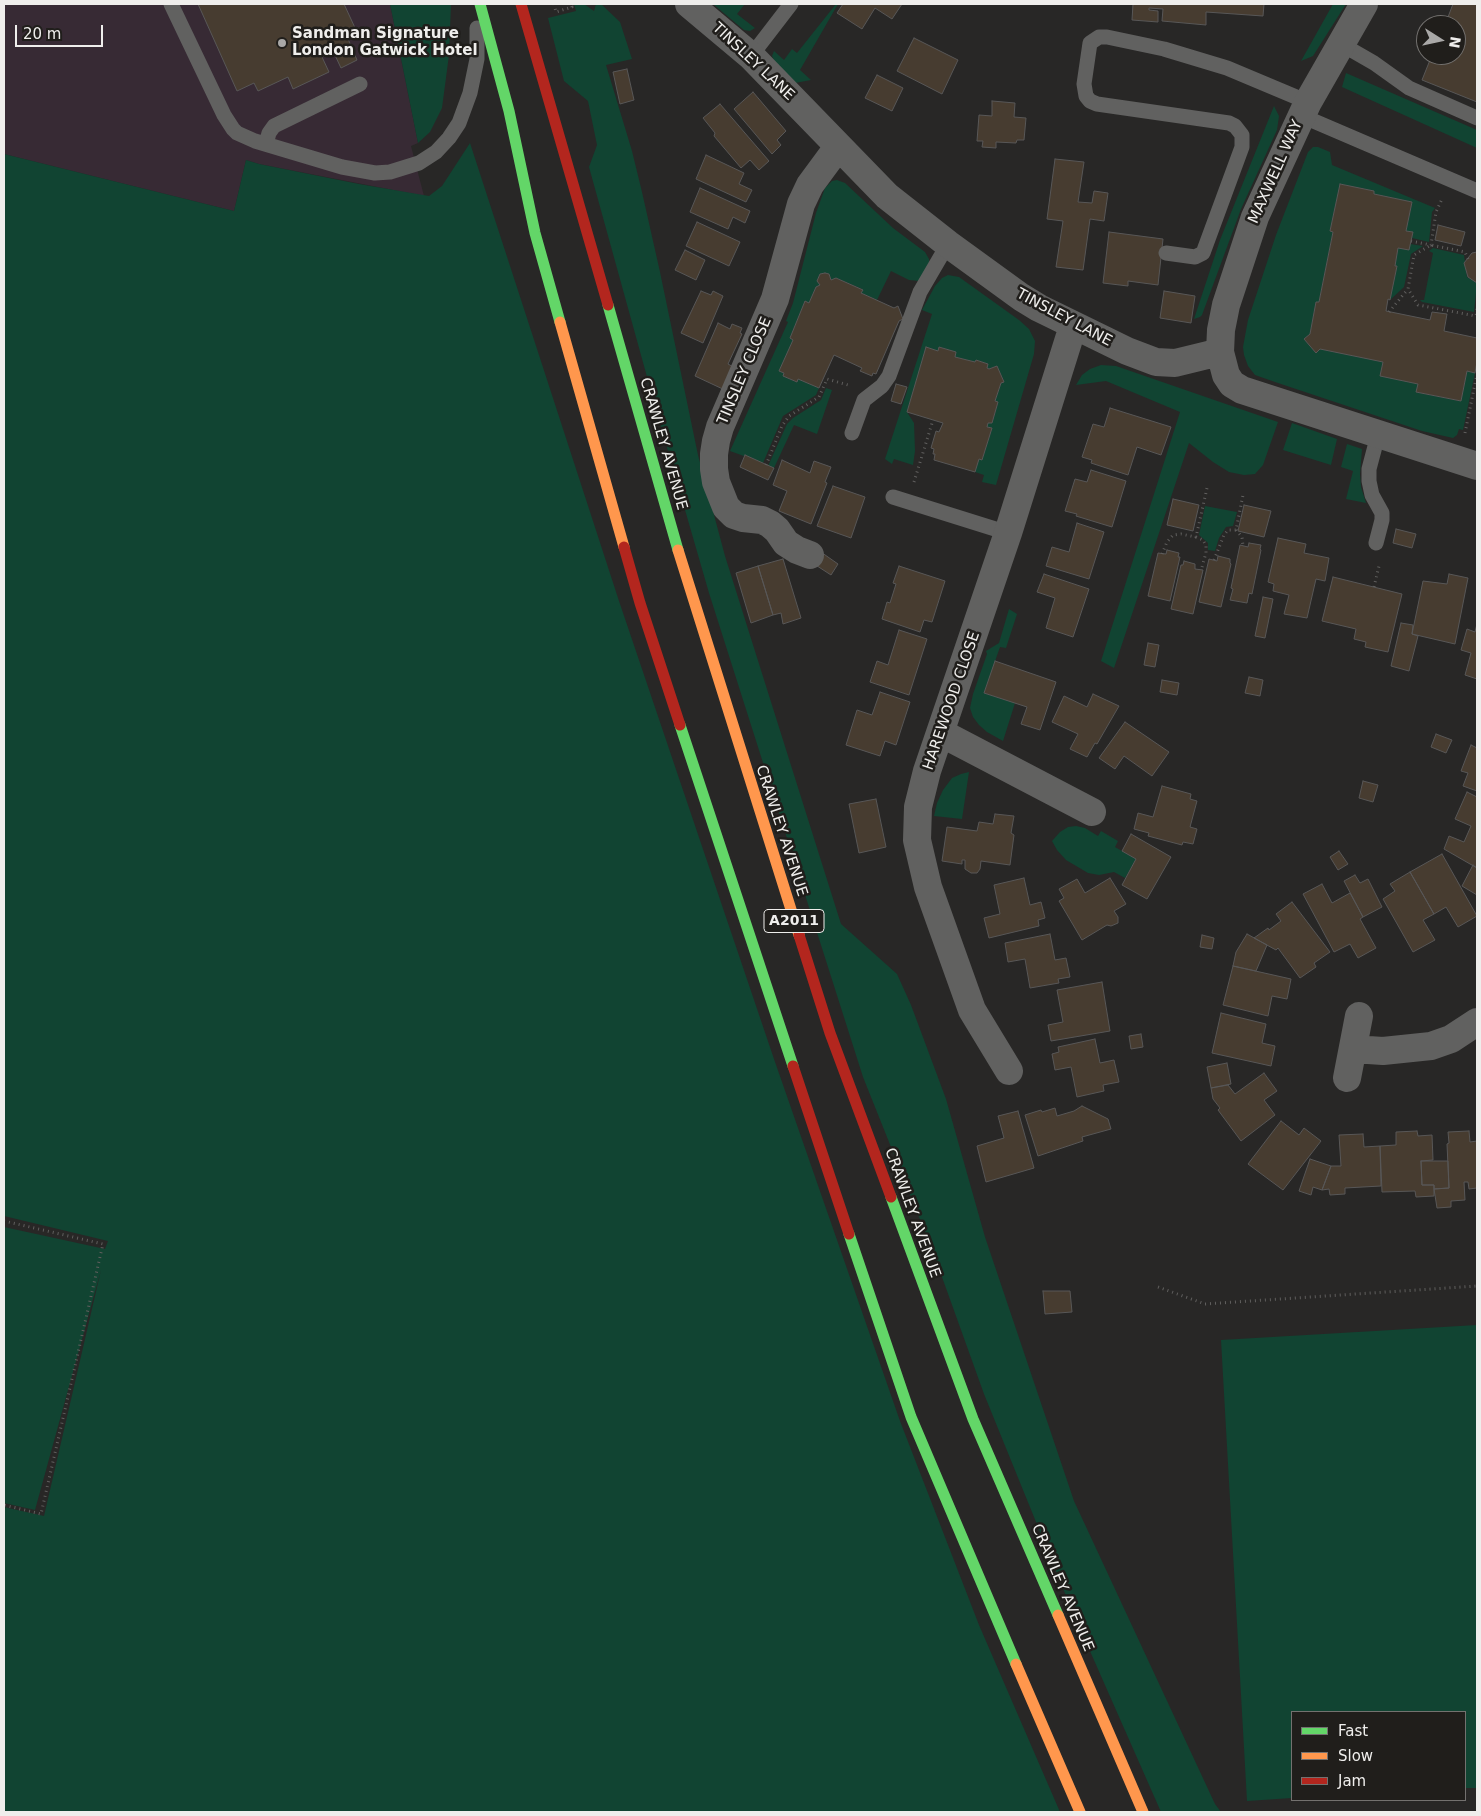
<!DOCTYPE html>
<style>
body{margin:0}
#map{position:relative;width:1481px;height:1816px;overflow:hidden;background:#282726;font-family:"DejaVu Sans",sans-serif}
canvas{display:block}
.frame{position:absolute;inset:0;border:5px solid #efeeec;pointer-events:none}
.legend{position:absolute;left:1291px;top:1711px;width:175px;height:90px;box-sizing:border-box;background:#201e1b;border:1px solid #73716f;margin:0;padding:6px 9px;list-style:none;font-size:15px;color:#efeeec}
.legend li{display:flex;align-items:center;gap:10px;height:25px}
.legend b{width:25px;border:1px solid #73716f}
.north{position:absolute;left:1416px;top:15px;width:50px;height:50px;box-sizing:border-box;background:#201e1b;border:1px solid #73716f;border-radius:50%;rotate:100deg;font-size:14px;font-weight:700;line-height:20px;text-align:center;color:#efeeec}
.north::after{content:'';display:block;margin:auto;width:18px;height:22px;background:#a9a8a7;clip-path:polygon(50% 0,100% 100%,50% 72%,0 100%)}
.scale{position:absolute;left:15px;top:25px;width:88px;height:22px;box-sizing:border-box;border:2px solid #efeeec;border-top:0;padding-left:6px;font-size:15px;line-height:18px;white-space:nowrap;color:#efeeec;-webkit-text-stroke:4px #201e1b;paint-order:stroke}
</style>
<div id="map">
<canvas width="1481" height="1816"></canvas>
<div class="frame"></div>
<ul class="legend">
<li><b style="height:6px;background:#63d668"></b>Fast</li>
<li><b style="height:6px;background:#ff974d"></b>Slow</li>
<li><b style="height:6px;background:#b3261e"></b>Jam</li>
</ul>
<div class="north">N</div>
<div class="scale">20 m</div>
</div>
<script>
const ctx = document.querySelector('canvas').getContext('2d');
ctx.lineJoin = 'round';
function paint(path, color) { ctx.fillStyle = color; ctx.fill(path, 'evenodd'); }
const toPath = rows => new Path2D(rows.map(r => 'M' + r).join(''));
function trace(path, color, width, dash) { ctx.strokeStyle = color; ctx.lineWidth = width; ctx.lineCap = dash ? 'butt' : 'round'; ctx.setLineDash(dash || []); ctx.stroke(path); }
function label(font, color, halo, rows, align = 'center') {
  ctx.font = font + ' "DejaVu Sans",sans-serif'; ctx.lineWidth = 5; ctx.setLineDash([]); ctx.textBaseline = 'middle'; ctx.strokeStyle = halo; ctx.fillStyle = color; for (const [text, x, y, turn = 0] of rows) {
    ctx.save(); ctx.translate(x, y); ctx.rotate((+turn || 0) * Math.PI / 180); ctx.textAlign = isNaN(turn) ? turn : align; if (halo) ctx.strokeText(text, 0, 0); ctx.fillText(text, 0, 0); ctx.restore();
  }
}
paint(toPath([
 [5,4,390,4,418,143,411,146,424,196,259,164,246,160,234,211,4,154,4,11]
]), '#372a34');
paint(toPath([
 [390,4,451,4,449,55,442,108,430,132,418,143],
 [574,4,584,4,594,11,596,4,601,4,620,22,632,59,606,65,632,151,642,192,660,272,698,455,725,556,841,924,897,974,911,1005,946,1099,985,1237,1074,1501,1215,1804,1221,1812,1161,1812,1071,1608,984,1394,933,1252,863,1077,709,593,657,413,589,167,597,145,588,101,564,81,548,18,576,11],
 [713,4,745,4,737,14,755,28,750,31,744,30],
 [836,4,838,4,800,70,811,80,795,83,775,62,772,56,774,51,784,60,792,49,797,53],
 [1333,4,1346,4,1313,56,1301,61],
 [1346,73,1477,130,1477,148,1342,87],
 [1274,106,1279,116,1277,130,1241,209,1202,315,1200,317,1194,319,1220,240],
 [470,143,619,601,774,1059,900,1421,979,1625,1060,1812,4,1812,4,1507,44,1516,101,1270,35,1510,4,1503,4,1227,105,1249,108,1241,4,1216,4,154,234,211,246,160,259,164,359,184,429,196,442,186],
 [1313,147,1318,147,1330,152,1332,165,1435,208,1432,212,1429,242,1412,238,1413,232,1406,231,1412,202,1374,194,1374,191,1340,184,1330,231,1333,232,1319,302,1316,302,1310,334,1304,339,1316,353,1320,349,1383,362,1380,376,1418,384,1416,392,1460,401,1467,371,1475,373,1463,430,1459,429,1457,435,1453,438,1422,431,1275,382,1255,375,1248,366,1244,355,1243,347,1248,320,1276,235,1308,152],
 [837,180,845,183,893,228,925,252,929,259,929,263,919,281,909,280,891,271,877,300,861,293,862,289,836,278,831,280,829,274,825,273,820,274,817,281,820,285,816,287,809,303,805,301,790,338,793,340,780,371,784,373,783,376,796,382,798,379,819,388,816,395,783,416,763,463,730,451,788,322,786,321,793,303,816,213,825,188,832,181],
 [1410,244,1423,246,1411,254,1404,287,1390,300,1397,266,1395,266,1398,248,1409,250],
 [1433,248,1464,255,1467,277,1477,283,1474,312,1422,302,1420,300,1424,300,1433,253,1429,251],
 [948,275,959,277,966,282,1019,320,1029,329,1035,341,1034,354,996,485,982,482,984,475,975,472,979,459,982,460,992,428,987,427,988,423,992,423,998,403,995,401,1001,383,1004,381,997,366,989,369,987,368,988,364,976,360,975,362,955,357,956,352,939,347,938,351,926,348,907,412,914,423,915,451,913,465,894,459,892,464,885,459,932,314,922,310,935,286,942,278],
 [1101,365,1116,366,1278,422,1263,465,1255,474,1244,475,1229,472,1213,462,1189,443,1114,668,1101,661,1180,412,1106,381,1076,385,1082,375,1090,369],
 [826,388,832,390,817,434,794,425,774,468,768,466,787,424,793,418,821,400],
 [1292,423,1337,439,1331,465,1283,450],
 [1347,444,1362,449,1360,474,1361,487,1366,503,1346,499,1353,471,1341,467],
 [1205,506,1237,512,1233,526,1226,527,1219,538,1215,551,1208,550,1208,543,1199,535],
 [1009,609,1017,614,1006,648,1000,647,984,693,1015,703,1003,741,987,732,979,725,973,717,970,708,973,694,987,654,986,651,999,643],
 [969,772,962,819,934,816,937,803,943,790,952,778,961,774],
 [1076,826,1085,828,1098,836,1101,831,1118,841,1115,847,1136,859,1125,878,1114,872,1099,875,1088,873,1066,860,1057,850,1052,841,1060,832,1068,827],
 [1477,1325,1477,1788,1465,1788,1465,1712,1292,1712,1292,1798,1247,1801,1221,1340]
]), '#114432');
const building = toPath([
 [198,4,344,4,356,30,346,34,357,60,341,68,333,51,322,57,329,72,293,89,288,77,258,91,254,83,237,91,198,4],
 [843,4,902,4,892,19,875,8,862,29,837,13,843,4],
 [1133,4,1264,4,1263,16,1206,12,1206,25,1162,21,1163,9,1149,8,1149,10,1158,11,1158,22,1132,20,1133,4],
 [1453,4,1477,4,1477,102,1422,80,1432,55,1456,55,1456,25,1445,25,1453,4],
 [914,38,958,60,942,94,897,71,914,38],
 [627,69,634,100,620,104,613,72,627,69],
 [877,75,903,88,892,111,865,98,877,75],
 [753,92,786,131,777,140,781,145,772,154,734,109,753,92],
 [992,101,1015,103,1014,117,1026,118,1024,140,1017,140,1016,143,996,142,996,148,982,147,983,141,977,141,979,115,992,116,992,101],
 [720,104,769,161,759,170,750,160,741,168,714,136,715,133,703,118,720,104],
 [706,155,744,173,739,184,752,190,746,202,696,179,706,155],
 [1055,159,1084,162,1078,202,1092,203,1094,191,1108,193,1104,221,1090,219,1083,270,1056,267,1063,221,1047,219,1055,159],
 [1340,184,1374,191,1374,194,1412,202,1406,231,1413,232,1409,250,1398,248,1395,266,1397,266,1390,300,1388,299,1386,311,1430,320,1432,312,1447,314,1444,331,1477,338,1477,362,1475,373,1467,371,1461,401,1416,392,1418,384,1380,376,1383,362,1320,349,1316,353,1304,339,1310,334,1316,302,1319,302,1333,232,1330,231,1340,184],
 [700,188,750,211,745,223,733,217,728,229,690,212,700,188],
 [697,222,740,242,729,266,686,246,697,222],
 [1438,225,1465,232,1461,246,1435,240,1438,225],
 [1109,232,1163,239,1158,285,1128,281,1128,286,1103,283,1109,232],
 [685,250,705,260,696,280,675,270,685,250],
 [1477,252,1477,283,1468,277,1464,263,1472,253,1477,252],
 [825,273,829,274,831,280,836,278,863,290,861,293,894,308,898,306,903,319,899,321,876,374,873,373,872,376,860,371,862,368,834,355,819,388,798,379,797,382,783,376,784,373,779,371,793,340,790,338,805,301,809,303,816,287,820,285,817,281,820,274,825,273],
 [701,291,711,295,713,291,723,296,703,343,681,333,701,291],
 [1164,291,1195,296,1191,323,1160,318,1164,291],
 [718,323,730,329,732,324,742,328,740,333,742,334,728,364,737,369,727,391,695,376,718,323],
 [926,347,938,351,939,347,956,352,955,357,975,362,976,360,988,364,987,368,989,369,997,366,1004,382,1001,383,995,401,998,402,992,423,988,423,987,427,992,428,982,460,979,459,975,472,934,460,935,454,933,454,934,449,931,448,936,431,939,432,943,423,907,412,926,347],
 [896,384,907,387,901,404,891,401,896,384],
 [1110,408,1171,427,1161,455,1137,447,1128,475,1091,463,1092,460,1082,457,1093,424,1104,427,1110,408],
 [745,455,774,468,768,480,740,467,745,455],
 [782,460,810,473,814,461,831,467,825,482,827,483,811,524,779,511,787,491,773,485,782,460],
 [1091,470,1126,481,1112,527,1076,516,1077,514,1065,511,1075,479,1087,482,1091,470],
 [833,486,865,497,851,538,817,526,833,486],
 [1173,499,1199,505,1193,531,1167,525,1173,499],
 [1244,505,1271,511,1264,537,1238,531,1244,505],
 [1077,523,1104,532,1089,579,1046,566,1052,547,1069,552,1077,523],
 [1396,529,1416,534,1412,548,1393,543,1396,529],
 [1278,538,1306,544,1304,553,1329,558,1325,581,1316,579,1307,618,1284,614,1289,595,1273,591,1274,584,1268,582,1278,538],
 [1249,543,1261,545,1260,549,1261,550,1252,594,1249,593,1247,603,1230,600,1233,589,1231,588,1240,545,1248,547,1249,543],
 [818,550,838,564,831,575,811,562,818,550],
 [1167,550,1179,553,1178,557,1180,557,1170,601,1148,596,1158,553,1166,554,1167,550],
 [1218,556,1230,559,1230,563,1231,564,1221,607,1199,602,1209,559,1217,561,1218,556],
 [783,559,801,618,783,624,781,613,773,615,758,566,783,559],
 [1184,561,1195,564,1195,569,1203,570,1193,614,1171,609,1181,565,1183,565,1184,561],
 [758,566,773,615,751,623,736,573,758,566],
 [899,566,945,581,932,622,924,620,920,632,882,619,887,602,890,603,896,584,893,583,899,566],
 [1044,574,1089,589,1073,637,1046,628,1055,598,1037,592,1044,574],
 [1449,574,1468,578,1455,644,1412,634,1423,581,1447,584,1449,574],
 [1333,577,1402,594,1388,652,1365,647,1366,642,1354,639,1356,629,1322,621,1333,577],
 [1263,597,1273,599,1265,638,1255,636,1263,597],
 [1401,623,1413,625,1412,634,1418,636,1409,671,1391,666,1401,623],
 [1477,624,1477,679,1465,675,1471,653,1461,650,1467,629,1475,632,1477,624],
 [899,630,927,639,909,695,870,682,877,661,888,665,899,630],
 [1148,643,1159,645,1155,667,1144,665,1148,643],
 [995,661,1056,682,1040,730,1021,724,1027,707,984,693,995,661],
 [1249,677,1263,680,1260,696,1245,693,1249,677],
 [1162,680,1179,683,1177,695,1160,692,1162,680],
 [880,692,910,702,896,745,885,741,880,756,846,745,857,710,872,715,880,692],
 [1093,694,1119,706,1097,744,1095,743,1087,757,1070,749,1078,734,1052,722,1064,696,1087,707,1093,694],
 [1125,722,1169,752,1152,776,1124,756,1115,769,1099,758,1125,722],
 [1436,734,1452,740,1446,753,1431,747,1436,734],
 [1471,745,1477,748,1477,791,1463,786,1468,773,1461,771,1471,745],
 [1363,781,1378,785,1373,802,1359,798,1363,781],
 [1162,786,1191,794,1190,799,1197,801,1190,827,1197,829,1193,844,1183,842,1182,845,1148,836,1149,833,1134,829,1138,813,1153,817,1162,786],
 [1467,792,1477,797,1477,868,1444,849,1449,836,1464,842,1471,826,1455,819,1467,792],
 [876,799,886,847,859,853,849,804,876,799],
 [995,814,1014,816,1011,833,1014,835,1010,865,981,861,980,869,977,873,971,873,965,869,965,860,962,860,962,864,942,861,947,827,977,831,979,822,993,824,995,814],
 [1131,834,1171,857,1147,899,1122,885,1136,859,1122,851,1131,834],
 [1339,851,1348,864,1338,870,1330,857,1339,851],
 [1442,854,1477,916,1458,927,1446,907,1434,914,1410,872,1442,854],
 [1473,865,1477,868,1477,895,1462,886,1473,865],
 [1410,872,1434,914,1423,920,1435,940,1413,952,1383,899,1395,891,1390,884,1410,872],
 [1355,875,1360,883,1368,879,1382,907,1363,917,1344,881,1355,875],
 [1024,878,1030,905,1041,902,1045,918,1038,920,1039,926,989,938,984,918,1000,914,994,885,1024,878],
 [1110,878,1126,904,1114,911,1118,917,1118,923,1111,926,1107,925,1082,940,1059,901,1064,898,1059,889,1077,879,1085,893,1110,878],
 [1322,884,1332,903,1350,893,1363,917,1360,919,1376,948,1358,958,1350,944,1334,952,1303,894,1322,884],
 [1292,902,1330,952,1314,963,1316,967,1300,978,1278,948,1276,950,1254,938,1268,928,1269,930,1281,921,1276,914,1292,902],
 [1050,934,1055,960,1066,958,1070,977,1058,979,1059,983,1030,988,1025,959,1008,962,1005,943,1050,934],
 [1247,934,1267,945,1256,971,1233,966,1236,952,1247,934],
 [1202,935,1214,938,1212,949,1200,947,1202,935],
 [1233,966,1291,979,1287,999,1272,996,1268,1016,1223,1005,1233,966],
 [1102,982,1110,1031,1051,1041,1048,1025,1063,1022,1057,990,1102,982],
 [1221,1013,1266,1024,1262,1043,1275,1046,1271,1066,1212,1053,1221,1013],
 [1141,1034,1143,1047,1131,1049,1129,1036,1141,1034],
 [1095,1039,1100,1063,1114,1060,1119,1082,1103,1085,1104,1091,1077,1097,1071,1067,1055,1070,1052,1054,1059,1052,1058,1047,1095,1039],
 [1227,1063,1231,1084,1211,1088,1207,1067,1227,1063],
 [1264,1073,1277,1091,1264,1100,1275,1115,1241,1141,1218,1110,1220,1108,1213,1099,1211,1088,1228,1085,1235,1094,1264,1073],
 [1082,1106,1108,1119,1111,1129,1082,1137,1083,1141,1038,1156,1025,1115,1041,1110,1042,1112,1055,1108,1057,1116,1074,1111,1082,1106],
 [1018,1111,1034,1168,986,1182,977,1146,1004,1138,998,1116,1018,1111],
 [1281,1121,1299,1135,1304,1128,1321,1141,1283,1190,1248,1164,1281,1121],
 [1417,1131,1418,1136,1432,1135,1433,1160,1421,1161,1422,1185,1434,1185,1434,1196,1416,1197,1415,1191,1382,1192,1380,1146,1396,1145,1396,1132,1417,1131],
 [1469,1131,1470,1142,1477,1141,1477,1188,1469,1189,1468,1182,1464,1182,1465,1200,1451,1201,1451,1207,1437,1208,1434,1189,1449,1188,1447,1144,1449,1143,1448,1132,1469,1131],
 [1363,1134,1364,1147,1380,1146,1381,1186,1345,1188,1345,1194,1330,1195,1329,1189,1322,1190,1331,1166,1341,1166,1339,1135,1363,1134],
 [1310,1159,1331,1166,1322,1190,1313,1187,1311,1195,1299,1191,1310,1159],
 [1421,1161,1448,1161,1449,1188,1434,1189,1434,1185,1422,1185,1421,1161],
 [1043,1291,1070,1291,1072,1312,1045,1314,1043,1291]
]);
paint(building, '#473c30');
trace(building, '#585757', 1);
trace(toPath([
 [554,4,556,12,572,7,571,4],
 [1411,241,1431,245,1436,212,1442,199],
 [1468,259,1465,252,1431,245,1414,255,1408,289,1418,305,1476,316],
 [1477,309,1476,316,1477,318],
 [1389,312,1408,289],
 [1465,433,1477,374],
 [766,465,782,426,789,416,819,397,827,379,848,385],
 [914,482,933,420],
 [1236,530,1242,537,1243,546],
 [1162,554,1167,542,1173,535,1181,534,1196,537],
 [1214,560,1224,535,1228,530,1236,530,1243,495],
 [1202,567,1206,553,1206,546,1203,540,1196,537,1207,488],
 [1374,587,1379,566],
 [4,1221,103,1244,41,1514,4,1505],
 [1158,1287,1205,1304,1477,1286]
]), '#605f5e', 3, [1, 4]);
trace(toPath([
 [171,4,224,115,233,129,237,133,255,141,342,167,375,173,390,172,419,163,436,152,449,138,459,123,470,93,477,59,477,28],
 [1341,44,1374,63,1409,88,1477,118],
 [751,56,791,4],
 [1302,116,1477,191],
 [266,144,269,133,274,126,360,84],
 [1166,253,1195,257,1203,253,1242,147,1242,135,1235,126,1229,123,1097,104,1090,101,1086,96,1084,84,1090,43,1099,37,1107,37,1164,49,1227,68,1308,102],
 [852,433,864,400,882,386,889,376,920,292,948,244],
 [893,497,1008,533],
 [1376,543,1382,520,1382,513,1372,495,1369,481,1369,469,1378,435]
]), '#616160', 15);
trace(toPath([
 [689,4,751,56,887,196,948,244,1021,297,1039,308,1127,351,1156,362,1175,363,1220,352,1226,375,1232,384,1242,390,1477,466],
 [1220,352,1221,330,1226,305,1255,217,1308,102,1364,4],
 [810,555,797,550,786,543,777,530,770,524,762,520,743,518,734,515,726,507,716,482,714,469,714,454,716,441,720,427,775,299,801,204,810,185,838,147],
 [941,733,1092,812],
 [1353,1049,1383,1051,1431,1046,1451,1039,1477,1022],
 [1009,1071,972,1010,928,887,917,840,918,807,927,771,1008,533,1073,326],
 [1347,1078,1359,1016]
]), '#616160', 28);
trace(toPath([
 [480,4,509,111,535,233,560,322],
 [608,305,678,550],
 [680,725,793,1066],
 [891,1197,973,1419,1058,1615],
 [849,1234,911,1417,1016,1664]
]), '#63d668', 11);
trace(toPath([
 [560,322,624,547],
 [678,550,799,935],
 [1058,1615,1143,1812],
 [1016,1664,1080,1812]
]), '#ff974d', 11);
trace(toPath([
 [521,4,608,305],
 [624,547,640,603,680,725],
 [799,935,830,1033,891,1197],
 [793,1066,849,1234]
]), '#b3261e', 11);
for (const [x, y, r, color] of [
 [282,43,5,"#a9a8a7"]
]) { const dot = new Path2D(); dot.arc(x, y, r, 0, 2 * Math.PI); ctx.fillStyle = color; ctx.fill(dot); trace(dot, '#201e1b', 2); }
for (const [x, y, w] of [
 [794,921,60]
]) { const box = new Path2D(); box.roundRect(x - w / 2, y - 11.5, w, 23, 4); ctx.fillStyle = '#201e1b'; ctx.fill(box); trace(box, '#efeeec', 1); }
label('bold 14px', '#efeeec', null, [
 ["A2011",794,921]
]);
label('bold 15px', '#efeeec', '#201e1b', [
 ["Sandman Signature",292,34],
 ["London Gatwick Hotel",292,51]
], 'left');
label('15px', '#efeeec', '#201e1b', [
 ["TINSLEY LANE",753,62,43],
 ["MAXWELL WAY",1276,172,-66],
 ["TINSLEY LANE",1064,318,28],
 ["TINSLEY CLOSE",745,371,-67],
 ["CRAWLEY AVENUE",663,444,74],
 ["HAREWOOD CLOSE",952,701,-71],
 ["CRAWLEY AVENUE",781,831,72],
 ["CRAWLEY AVENUE",912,1213,70],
 ["CRAWLEY AVENUE",1062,1588,67]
]);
</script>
